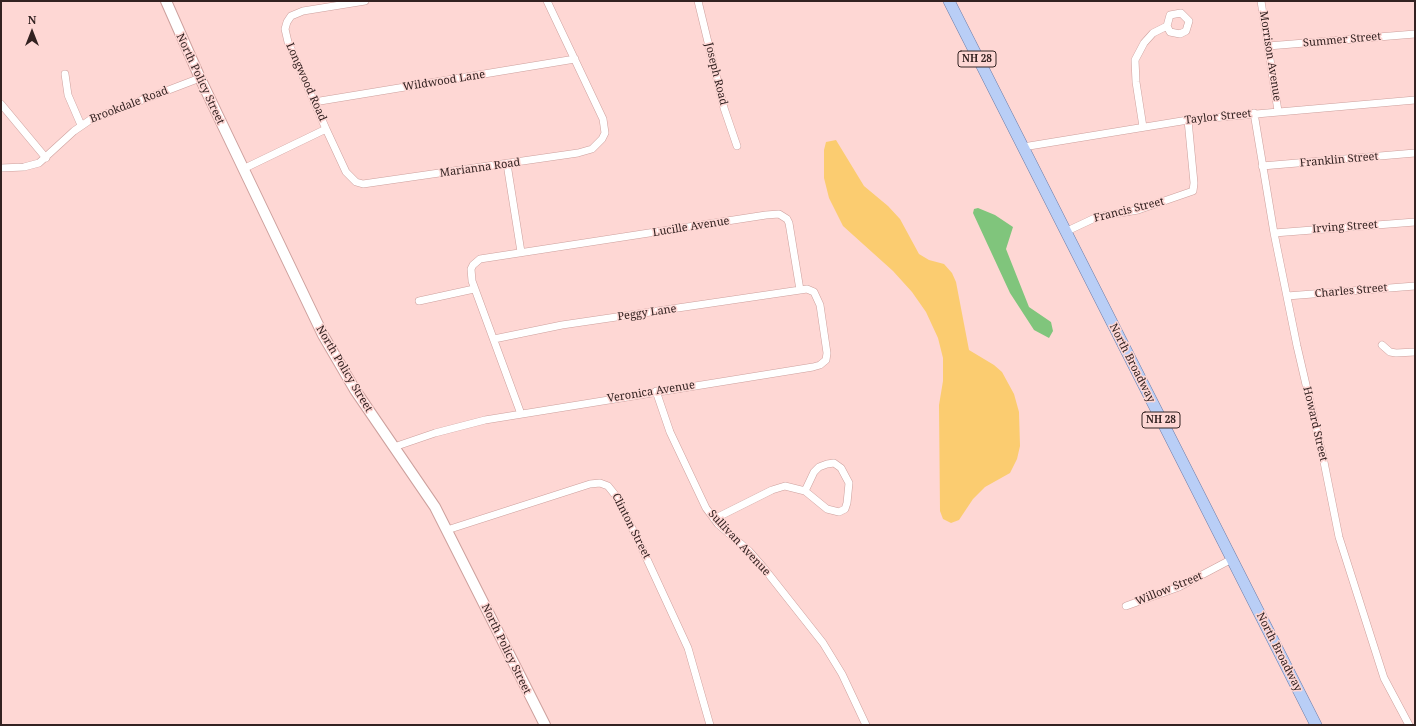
<!DOCTYPE html>
<style>
body{margin:0}
#map{position:relative;width:1416px;height:726px;overflow:hidden;background:#fed7d4;font-family:"Noto Serif",serif}
canvas{display:block}
.frame{position:absolute;inset:0;border:2px solid #332221;pointer-events:none}
.north{position:absolute;left:12px;top:12px;width:40px;height:40px;-webkit-text-stroke:3px #fed7d4;paint-order:stroke;rotate:0deg;font-size:11px;font-weight:700;line-height:16px;text-align:center;color:#332221}
.north::after{content:'';display:block;margin:auto;width:14px;height:18px;background:#332221;clip-path:polygon(50% 0,100% 100%,50% 72%,0 100%)}
</style>
<div id="map">
<canvas width="1416" height="726"></canvas>
<div class="frame"></div>
<div class="north">N</div>
</div>
<script>
const ctx = document.querySelector('canvas').getContext('2d');
ctx.lineJoin = 'round';
function paint(path, color) { ctx.fillStyle = color; ctx.fill(path, 'evenodd'); }
const toPath = rows => new Path2D(rows.map(r => 'M' + r).join(''));
function trace(path, color, width, dash) { ctx.strokeStyle = color; ctx.lineWidth = width; ctx.lineCap = dash ? 'butt' : 'round'; ctx.setLineDash(dash || []); ctx.stroke(path); }
function label(font, color, halo, rows, align = 'center') {
  ctx.font = font + ' "Noto Serif",serif'; ctx.lineWidth = 3; ctx.setLineDash([]); ctx.textBaseline = 'middle'; ctx.strokeStyle = halo; ctx.fillStyle = color; for (const [text, x, y, turn = 0] of rows) {
    ctx.save(); ctx.translate(x, y); ctx.rotate((+turn || 0) * Math.PI / 180); ctx.textAlign = isNaN(turn) ? turn : align; if (halo) ctx.strokeText(text, 0, 0); ctx.fillText(text, 0, 0); ctx.restore();
  }
}
paint(toPath([
 [836,140,864,186,888,206,900,219,919,254,929,260,944,264,952,273,956,282,969,350,994,365,1002,372,1014,394,1019,412,1020,446,1017,459,1010,473,985,487,973,499,959,520,951,523,943,519,940,511,939,405,943,381,943,358,938,338,926,312,912,292,893,271,843,226,829,198,824,178,824,150,826,142]
]), '#fbcc70');
paint(toPath([
 [978,208,995,215,1013,227,1006,249,1029,307,1051,322,1053,331,1049,338,1034,330,1010,293,973,213,974,209]
]), '#80c57c');
const street = toPath([
 [698,1,724,108,737,146],
 [1261,1,1278,111],
 [1268,46,1415,34],
 [65,74,68,95,81,125],
 [314,102,575,59],
 [1,104,46,158],
 [1254,113,1274,233,1297,346,1324,462,1339,537,1384,678,1409,725],
 [1143,127,1136,82,1135,60,1144,43,1153,33,1167,26,1170,15,1181,13,1189,21,1186,31,1180,34,1170,32,1167,26],
 [326,129,288,42,285,29,287,22,291,16,303,11,365,1],
 [1023,147,1188,120,1415,100],
 [507,164,521,252],
 [1262,166,1415,153],
 [1,168,24,167,39,163,74,131,90,120,200,78],
 [243,169,326,129,346,172,356,182,363,184,578,153,592,149,602,139,605,133,603,119,547,1],
 [1065,232,1097,217,1138,210,1193,191,1194,183,1188,120],
 [1274,233,1415,222],
 [1287,296,1415,286],
 [419,301,474,289],
 [1382,345,1390,352,1396,353,1415,352],
 [656,391,670,432,706,508,718,524,749,551,763,567,823,643,842,674,866,725],
 [521,414,472,281,471,269,473,265,480,259,766,215,779,214,787,219,789,223,800,290],
 [394,447,435,433,485,420,813,367,820,365,826,360,827,353,820,305,814,292,807,289,562,325,494,339],
 [714,519,772,490,785,486,805,491,827,509,839,512,845,509,847,503,849,483,841,468,834,463,827,464,819,467,814,472,805,491],
 [447,530,590,484,600,483,608,486,616,496,640,544,688,648,710,725],
 [1126,606,1179,587,1232,559]
]);
const secondary = toPath([
 [166,1,200,78,323,335,355,390,435,507,545,725]
]);
const primary = toPath([
 [949,1,1316,725]
]);
trace(street, '#cda09d', 8);
trace(secondary, '#cda09d', 12);
trace(primary, '#6c7ca8', 12);
trace(street, '#fff', 7);
trace(secondary, '#fff', 10);
trace(primary, '#b9cef6', 11);
for (const [x, y, w] of [
 [977,59,38],
 [1161,420,38]
]) { const box = new Path2D(); box.roundRect(x - w / 2, y - 8, w, 16, 3); ctx.fillStyle = '#fed7d4'; ctx.fill(box); trace(box, '#332221', 1); }
label('bold 10px', '#332221', null, [
 ["NH 28",977,59],
 ["NH 28",1161,420]
]);
label('11px', '#332221', '#fed7d4', [
 ["Summer Street",1342,40,-5],
 ["Morrison Avenue",1270,56,81],
 ["Joseph Road",716,74,76],
 ["North Policy Street",200,79,65],
 ["Wildwood Lane",444,81,-9],
 ["Longwood Road",306,82,66],
 ["Brookdale Road",129,105,-21],
 ["Taylor Street",1218,117,-6],
 ["Franklin Street",1339,160,-5],
 ["Marianna Road",480,168,-8],
 ["Francis Street",1129,210,-14],
 ["Lucille Avenue",691,227,-9],
 ["Irving Street",1345,227,-4],
 ["Charles Street",1351,291,-5],
 ["Peggy Lane",647,313,-8],
 ["North Broadway",1132,363,63],
 ["North Policy Street",344,369,59],
 ["Veronica Avenue",651,392,-9],
 ["Howard Street",1315,424,77],
 ["Clinton Street",631,526,63],
 ["Sullivan Avenue",739,543,47],
 ["Willow Street",1169,589,-22],
 ["North Policy Street",506,649,64],
 ["North Broadway",1279,652,63]
]);
</script>
